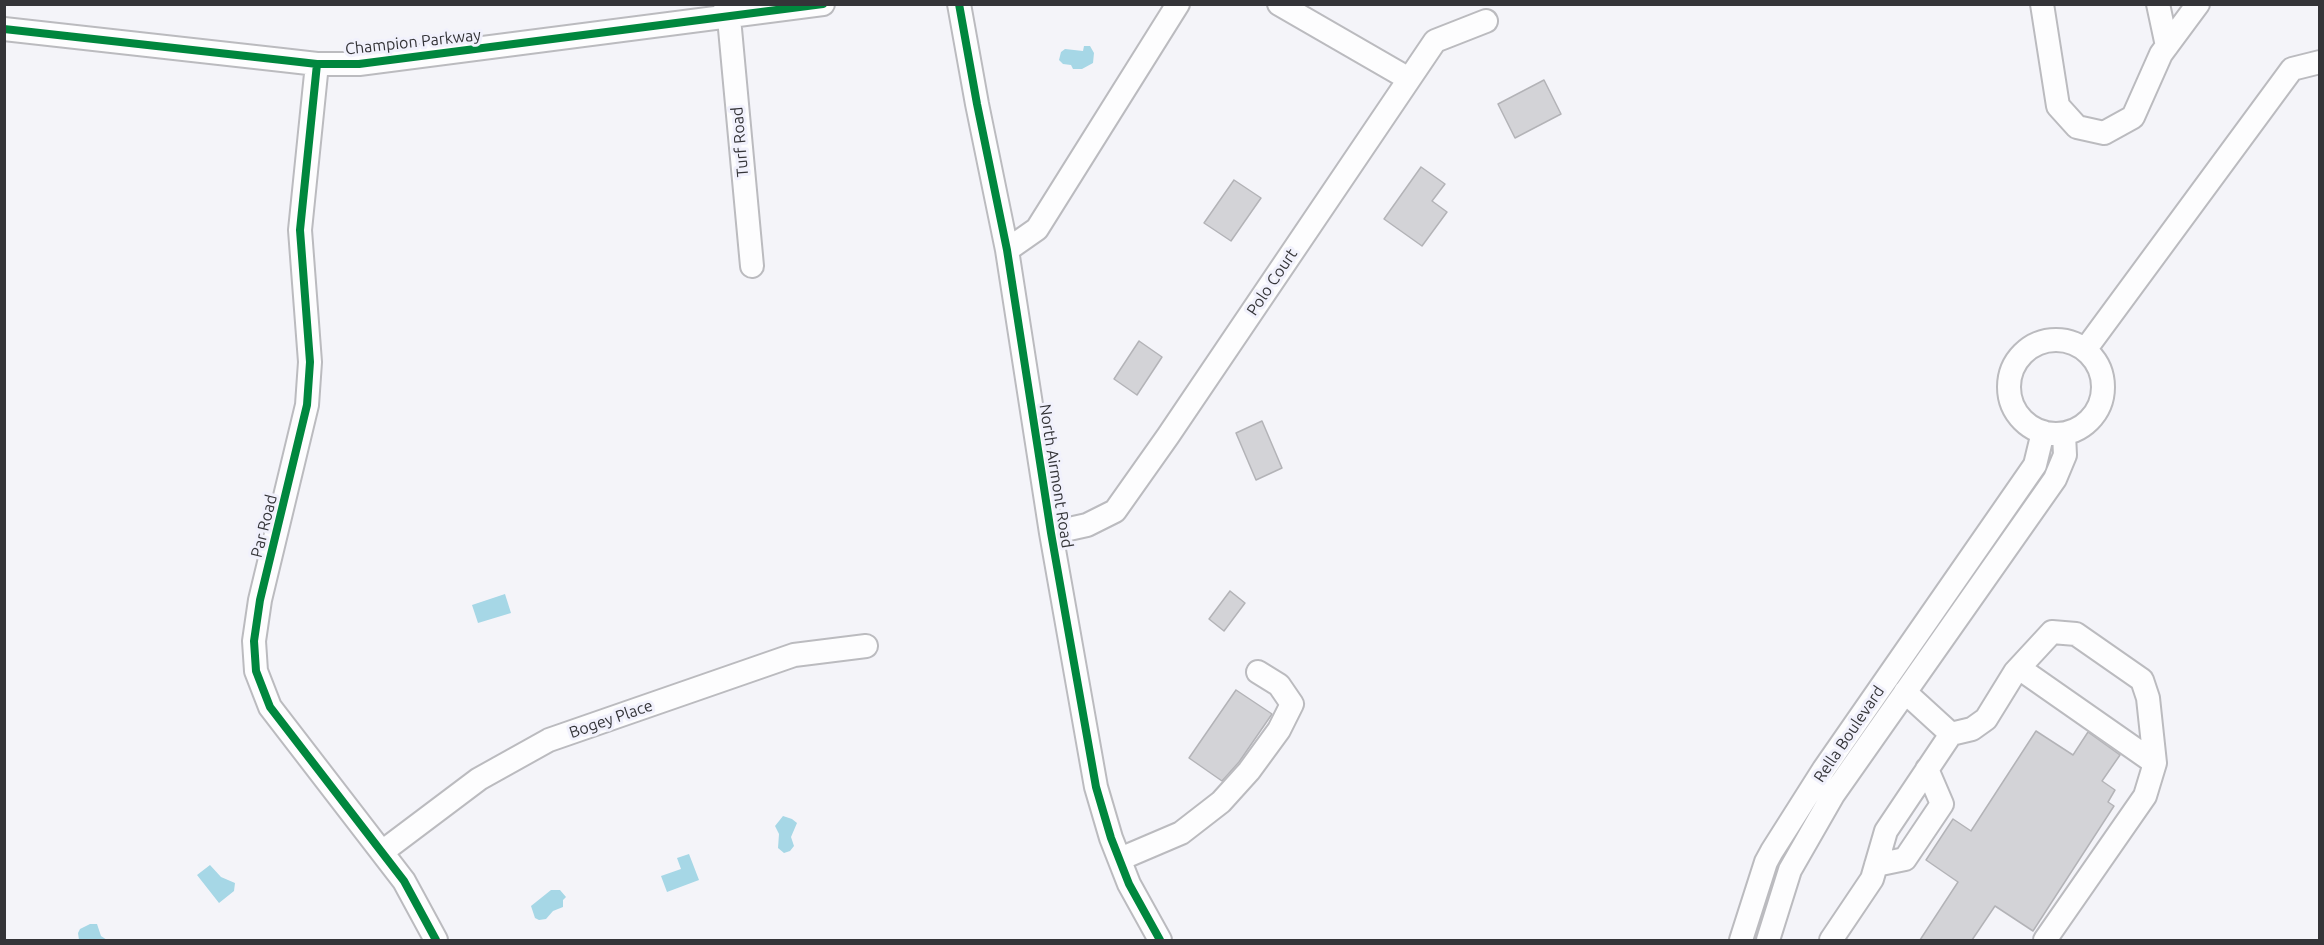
<!DOCTYPE html>
<style>
body{margin:0}
#map{position:relative;width:2324px;height:945px;overflow:hidden;background:#f4f4f9;font-family:Ubuntu,sans-serif}
canvas{display:block}
.frame{position:absolute;inset:0;border:6px solid #343438;pointer-events:none}
</style>
<div id="map">
<canvas width="2324" height="945"></canvas>
<div class="frame"></div>
</div>
<script>
const ctx = document.querySelector('canvas').getContext('2d');
ctx.lineJoin = 'round';
function paint(path, color) { ctx.fillStyle = color; ctx.fill(path, 'evenodd'); }
const toPath = rows => new Path2D(rows.map(r => 'M' + r).join(''));
function trace(path, color, width, dash) { ctx.strokeStyle = color; ctx.lineWidth = width; ctx.lineCap = dash ? 'butt' : 'round'; ctx.setLineDash(dash || []); ctx.stroke(path); }
function label(font, color, halo, rows, align = 'center') {
  ctx.font = font + ' Ubuntu,sans-serif'; ctx.lineWidth = 6; ctx.setLineDash([]); ctx.textBaseline = 'middle'; ctx.strokeStyle = halo; ctx.fillStyle = color; for (const [text, x, y, turn = 0] of rows) {
    ctx.save(); ctx.translate(x, y); ctx.rotate((+turn || 0) * Math.PI / 180); ctx.textAlign = isNaN(turn) ? turn : align; if (halo) ctx.strokeText(text, 0, 0); ctx.fillText(text, 0, 0); ctx.restore();
  }
}
paint(toPath([
 [1084,46,1090,46,1094,53,1093,63,1082,69,1073,69,1071,65,1063,64,1059,60,1061,52,1065,49,1083,51],
 [505,594,511,613,478,623,472,605],
 [783,816,792,819,797,823,791,837,794,846,790,851,784,853,778,848,779,834,775,826],
 [689,854,699,880,667,892,661,876,681,869,677,858],
 [210,865,221,877,235,883,234,891,219,903,197,875],
 [551,890,560,890,566,897,563,900,563,907,553,911,546,919,539,920,535,918,531,906],
 [90,924,97,924,101,936,107,940,79,940,78,933,80,929]
]), '#a6d7e6');
const building = toPath([
 [1544,80,1561,114,1515,138,1498,104,1544,80],
 [1421,167,1445,184,1432,201,1447,212,1422,246,1384,219,1421,167],
 [1234,180,1261,198,1231,241,1204,223,1234,180],
 [1139,341,1162,357,1137,395,1114,379,1139,341],
 [1262,421,1282,468,1256,480,1236,433,1262,421],
 [1230,591,1245,603,1224,631,1209,619,1230,591],
 [1236,690,1272,714,1239,762,1222,781,1189,758,1236,690],
 [2036,731,2073,755,2088,732,2120,755,2102,781,2115,790,2108,802,2114,806,2033,931,1995,906,1972,940,1920,940,1958,882,1926,860,1953,819,1971,831,2036,731]
]);
paint(building, '#d3d3d7');
trace(building, '#b3b3b7', 1.5);
const minor = toPath([
 [725,4,729,18,752,266],
 [959,4,977,104,1007,250,1051,533,1096,787,1111,838,1129,884,1160,940],
 [1279,4,1409,79],
 [2042,4,2058,106,2077,127,2104,133,2133,117,2161,54,2198,4],
 [2158,4,2167,46],
 [4,29,282,60,317,64,359,64,823,4],
 [317,64,300,230,310,362,307,405,260,600,254,641,256,671,270,707,404,881,436,940],
 [1007,250,1037,229,1178,4],
 '2009 387a47 47 0 1 1 94 0a47 47 0 1 1-94 0Z',
 [2085,350,2292,69,2320,62],
 [1051,533,1087,525,1115,511,1168,436,1435,41,1486,21],
 [2019,668,2155,763],
 [1951,734,1972,729,1986,719,2015,672,2052,632,2076,634,2142,680,2148,698,2155,763,2145,796,2045,940],
 [382,852,479,779,549,740,794,655,866,646],
 [1120,859,1181,833,1221,802,1249,771,1279,730,1292,704,1279,685,1258,672],
 [1876,865,1905,859,1942,804,1927,769],
 [1741,940,1766,862,1772,851,1824,769,2035,465,2043,432],
 [1768,940,1790,870,1833,795,2055,479,2065,455,2064,434],
 [1831,940,1872,879,1886,831,1951,734,1905,692]
]);
trace(minor, '#bbbbbf', 26);
trace(minor, '#fdfdfe', 22);
trace(toPath([
 [959,4,977,104,1007,250,1051,533,1096,787,1111,838,1129,884,1160,940],
 [4,29,282,60,317,64,359,64,823,4],
 [317,64,300,230,310,362,307,405,260,600,254,641,256,671,270,707,404,881,436,940]
]), '#00873e', 8);
label('16px', '#343438', '#f1f1fc', [
 ["Champion Parkway",413,42,-6],
 ["Turf Road",740,142,-95],
 ["Polo Court",1272,282,-56],
 ["North Airmont Road",1056,476,81],
 ["Par Road",264,526,-76],
 ["Bogey Place",611,719,-19],
 ["Rella Boulevard",1849,734,-56]
]);
</script>
